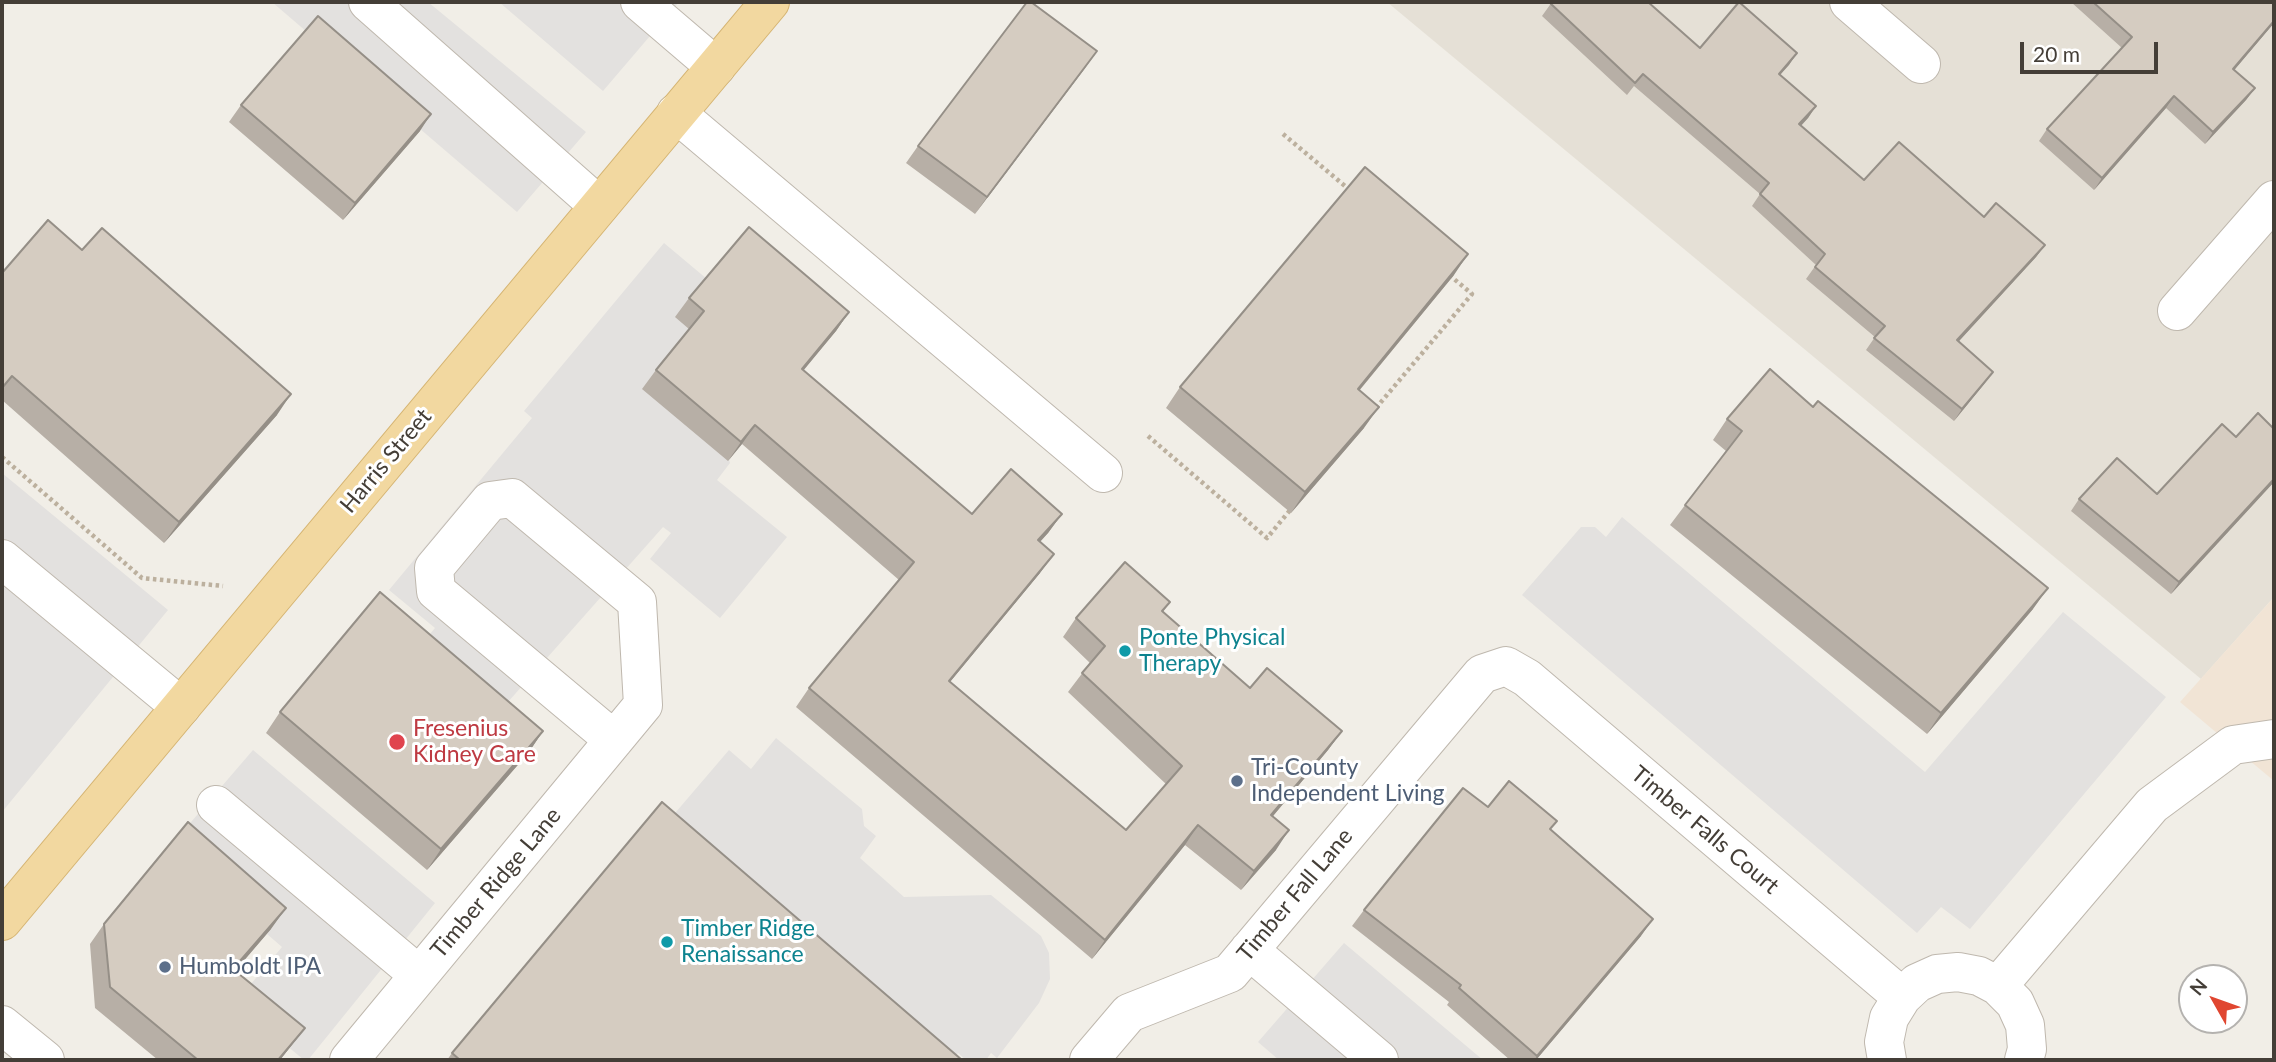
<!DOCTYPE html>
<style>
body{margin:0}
#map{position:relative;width:2276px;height:1062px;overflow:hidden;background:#f1eee7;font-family:Lato,sans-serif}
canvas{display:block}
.frame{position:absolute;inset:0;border:4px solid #443e37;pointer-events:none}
.north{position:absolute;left:2178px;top:964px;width:70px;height:70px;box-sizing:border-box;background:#fff;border:2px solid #b4b2af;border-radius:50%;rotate:310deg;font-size:19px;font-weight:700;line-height:28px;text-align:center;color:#443e37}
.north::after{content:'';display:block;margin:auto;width:24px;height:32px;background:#e04630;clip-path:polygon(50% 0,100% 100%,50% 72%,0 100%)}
.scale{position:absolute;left:2020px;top:42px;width:138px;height:32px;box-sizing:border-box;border:4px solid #443e37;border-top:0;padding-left:9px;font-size:21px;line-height:24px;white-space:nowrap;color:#443e37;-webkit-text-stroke:5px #fff;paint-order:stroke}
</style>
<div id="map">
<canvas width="2276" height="1062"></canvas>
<div class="frame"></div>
<div class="north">N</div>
<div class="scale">20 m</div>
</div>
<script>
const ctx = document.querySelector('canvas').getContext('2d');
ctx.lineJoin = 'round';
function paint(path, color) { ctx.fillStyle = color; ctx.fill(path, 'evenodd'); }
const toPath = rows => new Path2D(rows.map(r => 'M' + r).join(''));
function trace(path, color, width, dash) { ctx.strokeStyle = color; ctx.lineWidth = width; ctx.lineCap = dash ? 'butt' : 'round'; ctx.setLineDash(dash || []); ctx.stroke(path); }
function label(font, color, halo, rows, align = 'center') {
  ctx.font = font + ' Lato,sans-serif'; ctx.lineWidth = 6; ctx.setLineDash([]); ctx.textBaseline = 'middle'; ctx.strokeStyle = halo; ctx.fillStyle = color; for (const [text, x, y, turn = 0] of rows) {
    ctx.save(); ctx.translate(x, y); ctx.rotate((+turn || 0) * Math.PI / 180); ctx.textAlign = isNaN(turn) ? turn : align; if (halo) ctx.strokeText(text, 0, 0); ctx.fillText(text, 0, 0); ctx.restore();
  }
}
paint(toPath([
 [1387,2,2274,2,2274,597,2201,679]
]), '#e5e0d6');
paint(toPath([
 [2274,597,2274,781,2180,702]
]), '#f1e4d5');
paint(toPath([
 [272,2,428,2,586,132,517,212],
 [499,2,679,2,603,91],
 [664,243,707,279,691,330,730,463,717,480,787,537,720,618,650,559,671,533,663,527,492,720,413,654,435,628,389,590,532,418,524,411],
 [2,473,168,610,2,812],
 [1622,517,1925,772,2063,612,2166,697,1970,929,1941,907,1917,933,1522,595,1581,527,1595,527,1606,537],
 [776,738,862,809,864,826,876,836,860,858,904,897,991,895,1041,936,1049,953,1050,979,1039,1003,997,1058,991,1053,986,1060,966,1060,958,1053,952,1060,670,819,729,750,751,769],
 [253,750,435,903,308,1060,304,1060,235,1003,282,947,267,934,271,928,173,843],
 [1344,943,1483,1060,1279,1060,1258,1042]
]), '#e3e1df');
const minor = toPath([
 [368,2,599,206],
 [640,2,716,67],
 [1849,2,1921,64],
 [676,113,1103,473],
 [2177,311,2274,200],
 [2,559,181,707],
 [216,805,419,975],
 [1249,950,1379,1060],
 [1998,986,2152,805,2233,745,2274,739],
 [2,1025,45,1060],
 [349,1060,643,705,637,602,512,498,490,501,434,568,436,591,614,740],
 [1089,1060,1129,1013,1230,973,1482,674,1506,666,1527,678,1902,997],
 [1887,1060,1884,1042,1889,1018,1902,997,1917,983,1937,974,1958,972,1979,976,1998,986,2015,1003,2025,1025,2027,1049,2024,1060]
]);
const major = toPath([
 [2,921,770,2]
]);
trace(minor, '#bfb8ae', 40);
trace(major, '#d5b472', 40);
trace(toPath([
 [1283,134,1351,191],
 [1376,408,1472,294,1448,274],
 [1148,436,1267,538,1291,509],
 [2,457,142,578,223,586]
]), '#bcb09e', 4.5, [3.5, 3.5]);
trace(minor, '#fff', 38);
trace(major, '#f2d8a0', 38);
paint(toPath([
 [1552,2,1700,48,1797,53,1780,75,1816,106,1808,118,1801,126,1864,180,1984,217,2045,245,2036,257,1959,341,1984,384,1954,421,1866,350,1875,337,1806,279,1816,265,1752,206,1760,194,1634,86,1627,95,1542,16],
 [2071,2,2274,2,2274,23,2234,70,2255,88,2246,100,2205,144,2166,108,2094,190,2039,141,2047,129,2122,48],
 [1085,68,975,214,906,163,918,146],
 [241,105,420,131,343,220,229,122],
 [82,250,277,415,164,543,2,400,2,273],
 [1454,275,1359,391,1364,428,1291,513,1166,408,1180,387],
 [689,298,849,312,836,331,803,370,972,514,1062,514,1048,533,1040,542,1040,573,950,682,1126,830,1166,784,1068,692,1090,663,1063,637,1076,618,1170,602,1163,612,1250,688,1342,731,1328,750,1273,816,1276,850,1241,890,1185,845,1092,959,796,707,809,688,899,580,742,444,728,461,642,389,656,370,689,329,675,317],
 [1727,419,2033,609,1927,734,1670,525,1726,451,1713,440],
 [2274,482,2171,594,2071,511,2079,499,2157,494],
 [280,712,543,731,529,752,427,870,266,733],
 [1488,807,1550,830,1641,936,1536,1060,1510,1060,1447,1005,1449,1002,1352,926,1364,910],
 [104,924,271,929,235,970,305,1028,280,1060,158,1060,95,1008,90,944],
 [452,1053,962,1060,447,1060]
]), '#b7afa6');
paint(toPath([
 [2274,21,2274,23,2225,81,2233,69],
 [1097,51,1085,68,975,214,987,197],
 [1797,53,1789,65,1770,86,1779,74],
 [2255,88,2246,100,2205,144,2213,132],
 [2174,96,2166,108,2094,190,2102,178],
 [1816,106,1808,118,1791,136,1799,124],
 [431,114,420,131,343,220,355,203],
 [2045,245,2036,257,1949,352,1957,340],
 [1468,254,1454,275,1343,410,1358,389],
 [849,312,836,331,789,388,802,369],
 [1993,372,1984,384,1954,421,1962,409],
 [291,394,277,415,164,543,179,522],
 [1379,407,1364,428,1291,513,1305,492],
 [755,425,742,444,728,461,741,442],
 [2274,479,2274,482,2171,594,2179,582],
 [1062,514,1048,533,1024,559,1038,540],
 [1054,554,1040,573,935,700,949,681],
 [2048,588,2033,609,1927,734,1941,713],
 [543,731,529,752,427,870,441,849],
 [1342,731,1328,750,1258,834,1271,815],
 [1198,825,1185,845,1092,959,1105,940],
 [1289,830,1276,850,1241,890,1254,871],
 [286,908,271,929,219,990,233,969],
 [1653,919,1641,936,1536,1060,1534,1060],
 [305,1028,280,1060,278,1060]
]), '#958f87');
const building = toPath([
 [1027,2,1031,2,1097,51,987,197,918,146,1027,2],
 [1552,2,1648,2,1700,48,1739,2,1797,53,1779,74,1816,106,1799,124,1864,180,1899,142,1984,217,1996,203,2045,245,1957,340,1993,372,1962,409,1874,338,1885,326,1815,267,1825,254,1760,194,1769,183,1643,74,1635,83,1550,3,1552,2],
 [2093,2,2274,2,2274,21,2233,69,2255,88,2213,132,2174,96,2102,178,2047,129,2132,37,2093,2],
 [318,16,431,114,355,203,241,105,318,16],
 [1365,167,1468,254,1358,389,1379,407,1305,492,1180,387,1365,167],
 [48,220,82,250,102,228,291,394,179,522,12,376,2,388,2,273,48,220],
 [749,227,849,312,802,369,972,514,1011,469,1062,514,1038,540,1054,554,949,681,1126,830,1182,766,1082,673,1105,646,1076,618,1125,562,1170,602,1162,611,1250,688,1267,668,1342,731,1271,815,1289,830,1254,871,1198,825,1105,940,809,688,914,562,755,425,741,442,656,370,704,311,689,298,749,227],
 [1770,369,1813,407,1818,401,2048,588,1941,713,1685,505,1742,431,1727,419,1770,369],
 [2258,413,2274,429,2274,479,2179,582,2079,499,2117,458,2157,494,2222,424,2236,437,2258,413],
 [380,592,543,731,441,849,280,712,380,592],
 [1509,781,1557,821,1550,829,1653,919,1537,1056,1459,988,1461,985,1364,910,1463,788,1488,807,1509,781],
 [662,802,962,1060,460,1060,452,1053,662,802],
 [188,822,286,908,233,969,305,1028,278,1060,198,1060,110,987,104,924,188,822]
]);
paint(building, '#d5ccc1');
trace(building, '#958f87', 2);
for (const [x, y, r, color] of [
 [1125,651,7,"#0f9aa8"],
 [397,742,9,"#e0444e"],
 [1237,781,7,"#5c6f8a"],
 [667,942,7,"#0f9aa8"],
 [165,967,7,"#5c6f8a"]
]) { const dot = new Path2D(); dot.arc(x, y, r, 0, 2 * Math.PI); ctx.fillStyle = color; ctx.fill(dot); trace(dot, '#fff', 2.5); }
label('23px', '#443e37', '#fff', [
 ["Harris Street",386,461,-50],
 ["Timber Falls Court",1705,830,40],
 ["Timber Ridge Lane",496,883,-50],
 ["Timber Fall Lane",1295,895,-50]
]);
label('23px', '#0d838f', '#fff', [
 ["Ponte Physical",1139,638],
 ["Therapy",1139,664],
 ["Timber Ridge",681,929],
 ["Renaissance",681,955]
], 'left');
label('23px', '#be3a42', '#fff', [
 ["Fresenius",413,729],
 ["Kidney Care",413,755]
], 'left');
label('23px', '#4e5e75', '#fff', [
 ["Tri-County",1251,768],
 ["Independent Living",1251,794],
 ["Humboldt IPA",179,967]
], 'left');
</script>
